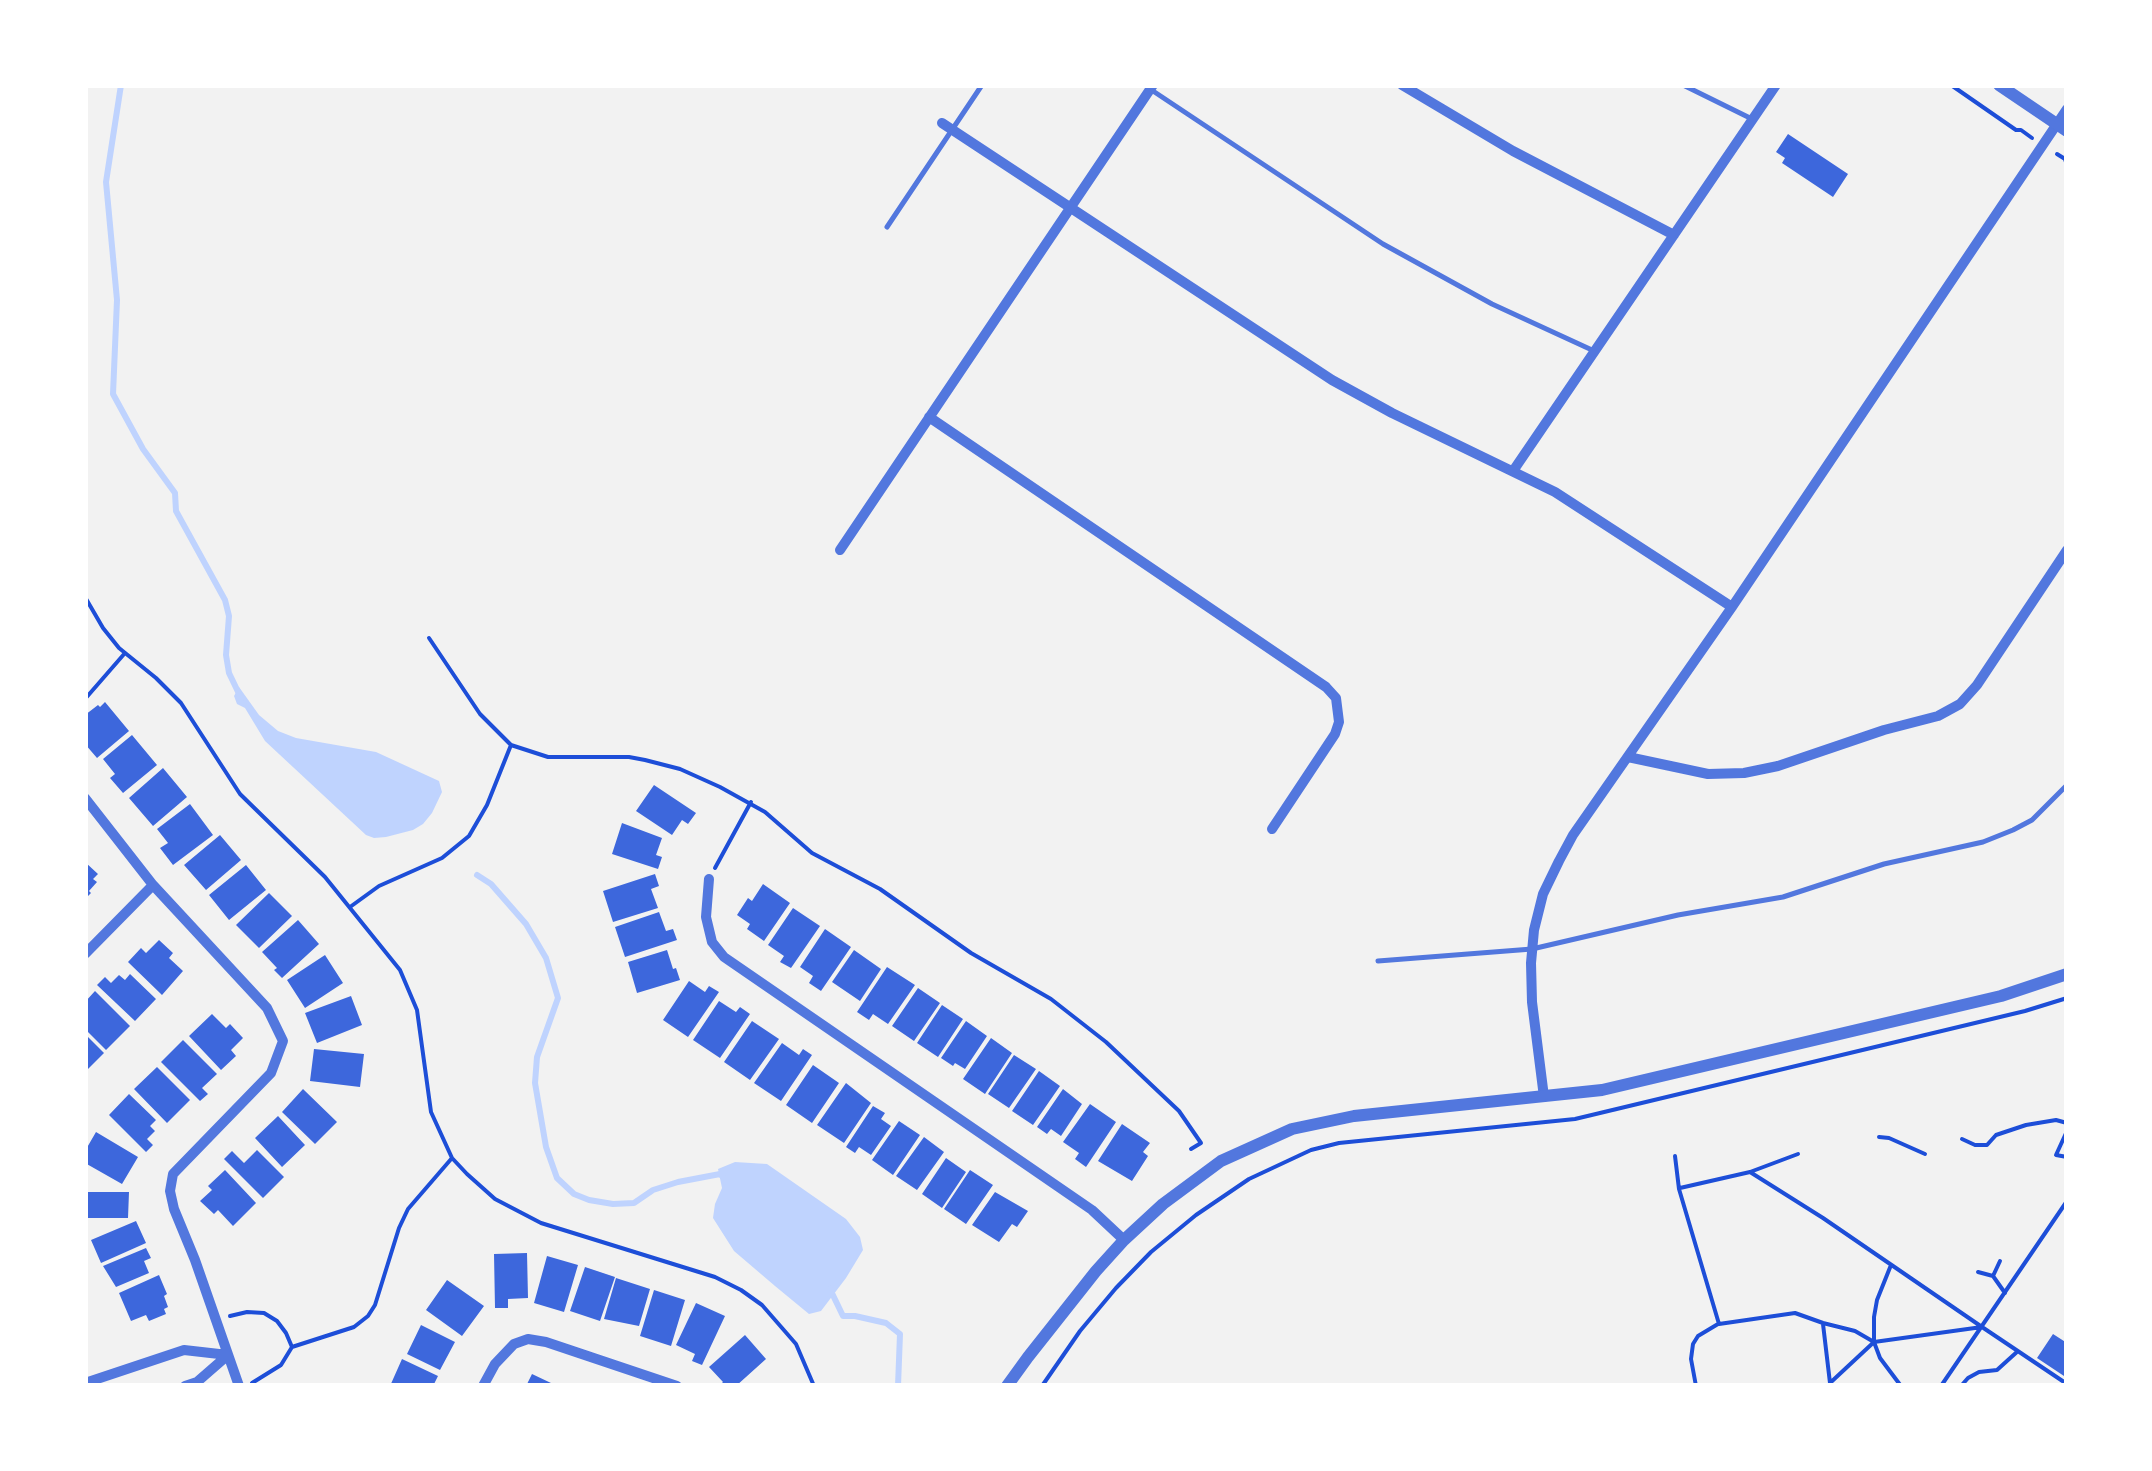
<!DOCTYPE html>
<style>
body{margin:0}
#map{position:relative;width:2152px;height:1471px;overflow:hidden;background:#f2f2f2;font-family:Helvetica,sans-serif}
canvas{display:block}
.frame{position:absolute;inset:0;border:88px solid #fff;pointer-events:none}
</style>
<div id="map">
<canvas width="2152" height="1471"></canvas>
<div class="frame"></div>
</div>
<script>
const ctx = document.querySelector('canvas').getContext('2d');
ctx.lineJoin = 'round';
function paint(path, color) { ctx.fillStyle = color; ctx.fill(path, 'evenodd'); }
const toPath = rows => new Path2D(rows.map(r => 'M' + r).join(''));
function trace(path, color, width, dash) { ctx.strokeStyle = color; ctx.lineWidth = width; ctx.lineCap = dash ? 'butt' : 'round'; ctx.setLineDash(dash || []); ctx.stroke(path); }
paint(toPath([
 [239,687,259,715,278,731,296,738,376,752,439,781,442,792,432,813,423,824,413,830,386,837,374,838,366,835,265,741,245,708,237,704,234,696],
 [735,1162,767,1164,846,1219,860,1237,863,1250,846,1278,821,1311,809,1314,775,1286,734,1251,713,1218,715,1204,722,1188,718,1169]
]), '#bfd3fe');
trace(toPath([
 [121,85,106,182,117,300,113,394,143,449,175,493,176,511,225,600,229,616,226,655,229,673,241,698],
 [477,875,491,884,526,924,546,958,558,998,537,1057,535,1083,546,1147,557,1178,574,1194,589,1200,613,1204,634,1203,653,1190,678,1182,720,1174,723,1177],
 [830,1289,843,1316,855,1316,886,1323,900,1334,898,1386]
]), '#bfd3fe', 6);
paint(toPath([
 [1788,134,1848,174,1833,197,1782,163,1785,158,1776,152],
 [105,702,129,731,97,758,85,744,85,715,98,705,100,707],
 [132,735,157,765,123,793,110,778,115,774,103,759],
 [163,768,187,797,153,826,129,798],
 [654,785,696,813,688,824,682,820,672,835,636,811],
 [190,804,213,835,173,865,160,848,168,843,157,829],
 [622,823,662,838,656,855,662,857,658,869,612,854],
 [220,835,241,860,206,890,184,865],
 [85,862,98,874,93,879,97,882,89,891,91,893,85,899],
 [246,865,266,890,229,920,209,895],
 [655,874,659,886,651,889,658,908,613,922,603,891],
 [763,884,790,903,764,941,747,929,750,924,737,915,748,898,752,901],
 [269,893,292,916,259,948,236,925],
 [793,908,820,926,791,968,780,962,784,956,768,945],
 [659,912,666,931,673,929,677,940,625,957,615,927],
 [298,920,319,944,282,978,274,970,277,968,262,952],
 [825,929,851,947,821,991,809,983,813,976,800,967],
 [159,940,173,953,169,958,183,971,162,995,128,962,141,948,146,953],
 [667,950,673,969,676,968,680,980,637,993,628,962],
 [854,950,881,969,860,1001,832,982],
 [325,955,343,983,305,1008,287,980],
 [887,967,915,985,888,1024,873,1014,869,1020,857,1012],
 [130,974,156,999,135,1021,97,985,105,977,111,983,119,975,125,980],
 [689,981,705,992,709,986,719,992,688,1037,663,1020],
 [918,988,940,1003,914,1041,892,1026],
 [95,991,130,1026,106,1050,85,1029,85,1002],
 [351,996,362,1025,317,1043,305,1013],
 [719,1001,736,1012,740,1007,750,1014,720,1058,693,1040],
 [942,1005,963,1019,938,1057,917,1043],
 [212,1014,226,1028,230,1024,243,1038,231,1050,236,1056,221,1070,189,1036],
 [752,1021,779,1039,750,1080,724,1062],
 [966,1021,987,1036,965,1069,955,1063,953,1066,941,1058],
 [85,1034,104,1053,85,1072],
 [991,1038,1012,1053,985,1094,963,1079],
 [183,1040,217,1074,202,1088,208,1094,200,1101,161,1062],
 [782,1043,799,1055,803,1049,812,1055,781,1101,754,1083],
 [314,1049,364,1054,360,1087,310,1081],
 [1014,1055,1036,1069,1009,1108,988,1094],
 [813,1065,839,1083,812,1123,786,1105],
 [157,1067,190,1100,167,1123,134,1089],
 [1039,1071,1060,1086,1033,1125,1012,1111],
 [846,1083,871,1103,844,1143,817,1125],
 [303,1089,337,1122,315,1144,282,1112],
 [1063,1089,1082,1104,1061,1136,1051,1129,1047,1134,1037,1127],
 [129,1094,156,1120,150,1126,155,1131,147,1139,153,1145,146,1152,109,1115],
 [1090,1104,1116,1122,1086,1167,1075,1159,1079,1153,1063,1142],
 [873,1106,885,1113,881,1119,891,1126,871,1155,859,1147,855,1153,846,1147],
 [278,1116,305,1145,282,1167,255,1138],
 [899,1121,920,1135,893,1175,872,1160],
 [1122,1124,1150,1143,1143,1152,1148,1156,1132,1181,1098,1161],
 [96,1132,138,1157,122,1184,85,1163,85,1151],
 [924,1137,944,1152,917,1190,896,1176],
 [257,1150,284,1177,263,1198,224,1159,232,1151,244,1163],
 [946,1158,966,1172,942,1208,922,1194],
 [225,1170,256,1203,233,1226,218,1210,214,1214,200,1201,212,1190,208,1186],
 [970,1170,993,1185,966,1224,944,1209],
 [85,1192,129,1192,128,1218,85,1218],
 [995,1192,1028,1211,1017,1227,1012,1224,999,1242,972,1225],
 [136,1221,146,1243,101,1263,91,1240],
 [146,1248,151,1258,144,1261,149,1273,116,1287,103,1266],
 [527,1253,528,1298,508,1299,508,1308,495,1308,494,1254],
 [547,1256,578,1265,564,1312,534,1303],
 [585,1267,615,1277,600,1321,570,1311],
 [159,1275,167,1294,164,1296,168,1307,164,1309,166,1314,149,1321,146,1315,131,1321,119,1293],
 [616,1278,650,1289,639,1326,604,1319],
 [447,1280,484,1306,462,1336,426,1310],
 [654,1290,685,1300,671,1346,640,1336],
 [696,1303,725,1316,702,1365,692,1361,695,1354,676,1345],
 [421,1325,455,1342,440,1370,407,1354],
 [2053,1334,2067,1343,2067,1378,2037,1358],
 [745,1335,766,1359,736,1386,719,1386,723,1382,709,1367],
 [402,1359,438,1376,433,1386,390,1386],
 [532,1374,551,1383,549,1386,526,1386]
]), '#3d67dc');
trace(toPath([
 [1951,85,2016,130,2021,130,2032,138],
 [2057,154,2065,159,2067,165],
 [85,597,103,628,119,648,156,678,181,703,240,794,325,877,400,970,417,1010,431,1112,452,1158,467,1174,495,1199,541,1223,715,1277,741,1290,762,1305,796,1344,814,1386],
 [429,638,480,714,511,745,548,757,629,757,645,760,680,769,720,787,765,812,812,853,880,889,971,953,1051,999,1106,1042,1179,1111,1201,1143,1191,1149],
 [85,699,125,653],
 [715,868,751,802],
 [350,907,379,886,442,858,469,836,487,805,511,745],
 [2067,1131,2056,1155,2067,1157],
 [1879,1137,1889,1138,1925,1154],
 [1962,1139,1975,1145,1987,1145,1996,1135,2026,1125,2056,1120,2067,1123],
 [1675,1156,1679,1189,1719,1324,1795,1313,1823,1323,1855,1331,1874,1342,1982,1327,2067,1384],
 [1750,1172,1798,1154],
 [1680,1188,1750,1172,1823,1218,1982,1327],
 [2000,1261,1993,1276,2005,1293],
 [1891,1265,1877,1300,1874,1317,1874,1342,1880,1358,1901,1386],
 [1978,1272,1993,1276],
 [230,1316,247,1312,264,1313,277,1321,286,1333,292,1347,281,1365,252,1383],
 [1823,1324,1830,1383,1874,1342],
 [292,1347,354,1327,368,1316,375,1305,399,1228,408,1209,452,1158],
 [1042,1386,1080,1331,1116,1288,1151,1252,1196,1215,1249,1179,1311,1150,1339,1143,1575,1119,2025,1011,2067,998],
 [1696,1386,1691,1359,1693,1344,1698,1336,1718,1324],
 [1941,1386,2067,1201],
 [1961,1386,1968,1378,1979,1372,1997,1370,2018,1351]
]), '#1d4ed8', 4);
trace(toPath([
 [1683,85,1750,118],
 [1150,89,1383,244,1492,304,1592,350],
 [887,227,982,85],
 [1378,961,1532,949,1678,915,1783,897,1884,864,1983,842,2013,830,2032,820,2067,785]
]), '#5277de', 5);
trace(toPath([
 [1402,85,1513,151,1674,235],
 [942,123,1332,380,1392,413,1555,492,1732,607],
 [929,417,1326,687,1336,698,1339,722,1335,734,1272,829],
 [1513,471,1776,85],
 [840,550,1153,85],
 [1628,757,1708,774,1744,773,1778,766,1884,730,1938,716,1960,704,1977,685,2067,550],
 [85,798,153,885,267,1008,283,1041,271,1073,173,1174,170,1191,174,1209,195,1260,239,1386],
 [709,879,706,917,712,942,724,957,1092,1210,1124,1240],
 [85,954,153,885],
 [1544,1097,1532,1002,1531,963,1534,930,1543,894,1559,861,1573,835,1732,607,2067,109],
 [85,1383,184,1350,228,1355],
 [185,1386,197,1382,228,1355],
 [483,1386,495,1364,514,1344,528,1339,546,1342,677,1386]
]), '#5277de', 10);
trace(toPath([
 [1999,85,2067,131],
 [1007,1386,1028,1357,1096,1271,1124,1240,1163,1204,1221,1161,1292,1129,1354,1116,1602,1090,2001,996,2067,974]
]), '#5277de', 12);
</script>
